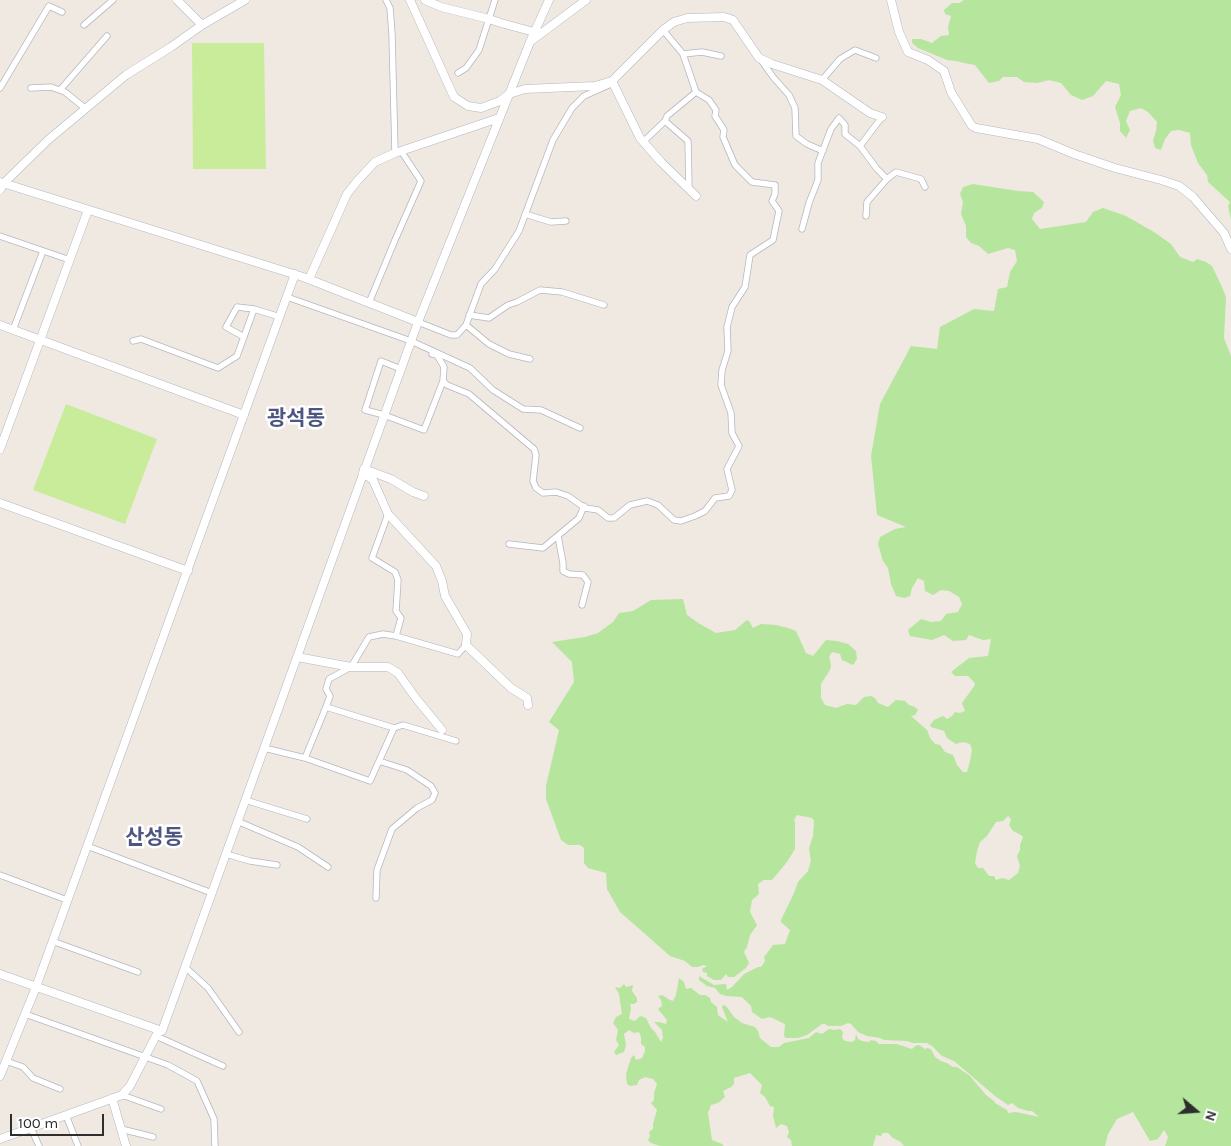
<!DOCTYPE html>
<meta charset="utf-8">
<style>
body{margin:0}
#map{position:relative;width:1231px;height:1146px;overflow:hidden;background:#efe9e1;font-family:Karla,sans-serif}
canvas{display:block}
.north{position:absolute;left:1171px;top:1086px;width:50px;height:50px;-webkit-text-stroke:4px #fff;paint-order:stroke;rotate:108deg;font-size:14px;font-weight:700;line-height:20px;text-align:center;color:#2e2e2e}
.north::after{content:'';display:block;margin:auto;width:18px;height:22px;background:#2e2e2e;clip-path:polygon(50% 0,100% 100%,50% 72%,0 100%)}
.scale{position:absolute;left:10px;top:1114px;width:94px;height:22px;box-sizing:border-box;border:2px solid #2e2e2e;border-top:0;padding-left:6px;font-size:15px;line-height:18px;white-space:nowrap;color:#2e2e2e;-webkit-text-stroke:4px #fff;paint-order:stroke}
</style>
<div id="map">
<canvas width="1231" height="1146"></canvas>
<div class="north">N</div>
<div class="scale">100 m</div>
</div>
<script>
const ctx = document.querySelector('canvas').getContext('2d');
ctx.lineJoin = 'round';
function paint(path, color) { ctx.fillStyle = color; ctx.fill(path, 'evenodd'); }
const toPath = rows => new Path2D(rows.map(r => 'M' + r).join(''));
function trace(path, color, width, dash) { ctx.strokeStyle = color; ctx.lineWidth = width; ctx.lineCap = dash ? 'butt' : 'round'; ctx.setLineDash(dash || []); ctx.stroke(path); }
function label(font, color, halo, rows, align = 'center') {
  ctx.font = font + ' Karla,"Noto Sans KR",sans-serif'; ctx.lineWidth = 5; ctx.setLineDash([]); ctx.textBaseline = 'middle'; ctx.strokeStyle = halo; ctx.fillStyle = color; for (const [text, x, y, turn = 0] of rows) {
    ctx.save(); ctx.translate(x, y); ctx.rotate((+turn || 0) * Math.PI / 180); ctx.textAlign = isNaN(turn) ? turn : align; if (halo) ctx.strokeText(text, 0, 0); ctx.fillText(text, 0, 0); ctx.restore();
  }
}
paint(toPath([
 [964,0,1231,0,1231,220,1228,206,1230,202,1208,182,1207,175,1198,163,1191,145,1190,133,1179,130,1171,131,1165,139,1161,150,1155,148,1153,140,1156,131,1157,122,1148,112,1141,108,1130,111,1126,121,1130,130,1126,138,1120,131,1120,123,1115,107,1121,95,1119,84,1106,81,1093,96,1082,100,1071,95,1061,83,1049,80,1037,83,1024,82,1017,77,1003,77,999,81,989,83,975,65,964,63,956,61,947,60,918,48,912,43,912,39,921,39,932,43,941,36,949,35,948,27,951,16,945,14,944,10,952,3,959,3],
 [973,184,1018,191,1033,192,1044,202,1042,208,1034,213,1032,219,1040,229,1086,222,1093,212,1103,208,1126,216,1154,232,1171,244,1180,257,1193,262,1197,259,1206,262,1212,266,1222,287,1226,297,1224,338,1231,356,1231,1146,1165,1146,1168,1137,1164,1130,1158,1139,1150,1141,1133,1112,1117,1119,1108,1134,1105,1146,904,1146,901,1142,893,1138,888,1133,883,1133,881,1136,876,1135,873,1146,792,1146,791,1140,787,1137,789,1132,787,1126,781,1124,776,1128,773,1116,774,1107,770,1106,765,1097,760,1093,762,1085,750,1073,734,1078,734,1084,731,1087,723,1091,725,1097,718,1103,711,1105,708,1113,712,1140,722,1144,724,1146,660,1146,651,1143,648,1140,650,1136,649,1132,653,1129,653,1124,657,1110,651,1103,654,1100,654,1093,657,1084,653,1079,645,1077,639,1080,637,1085,630,1086,627,1084,626,1074,631,1058,634,1055,636,1060,642,1058,645,1051,645,1047,641,1044,641,1037,639,1032,634,1033,629,1030,624,1034,626,1045,624,1052,616,1055,614,1052,619,1045,616,1040,618,1030,613,1023,616,1017,622,1014,619,994,615,987,620,988,624,984,626,987,633,985,632,991,637,998,637,1002,634,1004,630,1004,631,1008,629,1019,635,1021,640,1016,646,1018,651,1028,655,1032,661,1042,663,1038,662,1030,654,1022,659,1022,666,1024,667,1020,658,1009,662,1006,661,1000,658,996,662,995,670,1000,673,1001,676,995,679,978,684,982,686,989,691,988,700,995,705,995,710,998,711,1002,717,1007,718,1015,728,1022,722,1007,723,1005,726,1006,734,1017,742,1023,755,1027,758,1031,760,1038,771,1047,779,1047,784,1043,809,1038,816,1032,822,1034,829,1029,834,1030,840,1029,843,1032,842,1038,845,1041,852,1042,855,1040,856,1034,858,1039,862,1041,869,1042,871,1040,876,1041,879,1044,897,1044,912,1049,915,1046,919,1045,925,1049,927,1048,931,1049,935,1057,941,1061,947,1063,953,1067,957,1067,970,1076,986,1095,994,1101,995,1103,1007,1110,1008,1113,1016,1112,1039,1117,1032,1111,1028,1111,1018,1108,1012,1103,1008,1105,995,1096,954,1061,942,1056,932,1046,927,1043,913,1043,907,1041,884,1040,880,1038,867,1036,858,1032,851,1024,848,1023,841,1026,828,1026,825,1024,822,1024,807,1035,798,1038,786,1038,784,1036,785,1024,770,1017,762,1019,752,1012,751,1006,742,997,726,996,720,994,715,988,707,986,699,980,699,976,714,985,726,984,727,990,732,987,744,974,758,967,761,967,765,961,764,957,773,945,785,944,790,930,781,922,781,920,794,893,798,882,808,871,811,860,810,855,809,848,813,836,814,821,812,818,797,815,794,820,795,822,795,849,787,862,772,880,764,880,758,884,759,894,752,900,750,912,757,925,750,935,747,947,744,952,749,963,746,968,734,977,728,977,726,974,721,980,714,980,707,976,707,973,703,972,702,969,707,966,703,965,698,967,692,967,685,961,670,956,620,912,607,889,606,873,588,868,584,863,584,848,580,845,568,845,561,840,546,799,546,786,559,730,549,722,574,682,572,662,552,642,585,637,598,633,613,622,619,613,633,611,651,600,683,599,687,615,700,624,716,633,735,630,747,620,749,621,753,628,761,624,776,625,788,628,796,631,806,653,813,656,826,640,837,641,848,644,856,651,857,659,853,665,842,660,840,654,832,652,829,657,831,665,830,670,821,684,821,698,825,705,836,708,847,704,856,705,864,697,871,696,875,698,878,703,888,707,896,700,905,701,909,705,915,707,918,710,915,715,911,716,927,730,930,738,935,744,940,745,945,752,953,755,957,765,963,772,967,772,970,761,972,750,970,744,963,742,956,744,947,738,944,731,931,727,930,725,934,720,943,716,947,719,952,716,955,712,960,713,965,711,962,703,975,685,974,682,968,676,955,676,951,672,969,658,988,656,991,639,983,640,969,635,966,640,953,641,944,635,932,640,910,636,908,630,921,619,931,622,941,621,946,614,958,612,962,604,959,597,949,591,941,590,933,595,925,591,924,581,918,578,912,588,910,596,904,598,896,596,891,584,888,568,883,561,878,544,880,537,895,529,906,527,877,515,871,456,880,404,911,346,937,349,940,327,974,309,994,311,998,289,1007,287,1010,272,1017,261,1015,250,1008,248,988,254,979,246,971,243,966,237,966,226,961,214,963,202,960,194,963,187],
 [1008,816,1010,818,1011,820,1009,825,1013,831,1021,835,1023,837,1020,845,1020,850,1017,856,1020,866,1018,873,1013,877,1009,880,1002,878,996,880,994,876,989,876,983,868,978,868,975,863,977,851,980,842,987,836,996,822,1003,821]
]), '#b6e59e');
paint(toPath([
 [192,43,264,43,266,169,193,169],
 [66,404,157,439,125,524,33,490]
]), '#c9ec9a');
const street = toPath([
 [386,0,390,8,392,34,395,153],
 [84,25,113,0],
 [683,54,702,52,721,56],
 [761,60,773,77,789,95,795,108,796,136,807,144,823,151],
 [458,73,466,68,479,50,495,0],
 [822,80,840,59,855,50,876,58],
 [0,88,49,6,62,12],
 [31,88,51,87,65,92,86,109],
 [60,90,107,36],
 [882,117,860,146,877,169,887,179],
 [665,121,688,141,689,190],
 [643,142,665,121,667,116,696,92,683,54,663,30],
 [525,214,551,222,566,221],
 [866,216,867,202,887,179,896,172,921,179,925,187],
 [802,229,809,203,818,180,818,163,831,129,839,118,845,125,845,134,860,146],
 [0,236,70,260],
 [287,297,411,341,470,368,493,390,523,409,541,410,580,428],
 [369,303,395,240,421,181,401,151],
 [469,315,489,318,508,305,517,302,540,290,562,292,604,305],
 [418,322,451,335,457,335,466,325,481,284,495,269,519,231,553,140,572,108,584,96,611,84],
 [466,325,489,344,509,354,530,359],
 [13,330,43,251],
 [244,337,226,327,237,307,254,309],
 [133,341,141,339,218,368,237,356,254,309,280,317],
 [401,369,381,361,365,410,384,415,424,430,443,381,444,367,437,355,432,354],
 [443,381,447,385,469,394,534,449,536,455,533,481,536,488,543,493,556,492,568,496,585,508,598,510,608,518,614,518,630,505,647,501,658,505,674,520,681,521,695,516,705,511,715,498,729,496,732,490,727,469,739,446,732,433,731,413,721,385,722,370,728,351,727,327,732,307,745,287,750,255,773,240,779,211,772,201,775,194,775,185,752,182,735,165,723,137,724,130,715,116,716,110,709,100,696,92],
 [388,514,372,558,395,572,398,580,396,611,401,618,396,636],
 [558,536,563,563,563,571,569,574,583,575,588,582,582,605],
 [509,544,543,548,579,518,584,506],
 [326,707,330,696,326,689,329,679,351,667,369,637,383,634,396,636,458,654,466,645],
 [264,748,305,758,370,781,394,728],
 [305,758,326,707,394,728,403,725,456,741],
 [245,800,307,819],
 [237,821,298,847,328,867],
 [87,846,212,893],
 [226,854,250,861,277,865],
 [0,875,67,900],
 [376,898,377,870,392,829,417,808,432,800,435,793,431,786,407,770,379,761],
 [52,941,138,972],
 [185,967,208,988,239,1032],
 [25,1014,168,1065,197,1081,214,1119,215,1146],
 [156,1036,223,1066],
 [6,1061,23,1067,33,1078,60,1089],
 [122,1095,161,1109],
 [66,1115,78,1146],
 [31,1128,39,1146],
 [121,1129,153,1137]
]);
const secondary = toPath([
 [177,0,202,25],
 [410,0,454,97,468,106,481,108,500,101,509,94,525,89,595,86,612,81,663,30,674,22,687,18,724,17,733,20,759,58,772,64,822,80,870,113,882,117],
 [425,0,441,7,489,19,501,23,534,32],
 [891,0,899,32,908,52,928,60,944,71,951,92,972,126,976,128,1038,139,1074,154,1115,168,1161,180,1179,186,1193,197,1224,233,1231,249],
 [531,41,586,0],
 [612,81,640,138,661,162,696,196],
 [0,182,303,277,418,322],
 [0,190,4,183,48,140,126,75,171,47,202,25,245,0],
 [309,279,347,194,358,180,375,162,395,153,499,118],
 [0,325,244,415],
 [0,449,88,210],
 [364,469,391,479,413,492,424,496],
 [363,473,373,480,388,514,436,566,442,581,445,596,467,634,466,645,511,688,527,698,528,705],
 [0,503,188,571],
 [297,657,351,667,388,667,398,673,415,697,442,730],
 [0,974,162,1031,418,322,530,42,549,0],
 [0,1076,36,987,295,274],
 [112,1098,126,1146],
 [0,1139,122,1095,130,1086,159,1030]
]);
trace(street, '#b4b7c1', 7);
trace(secondary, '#b4b7c1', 9);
trace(street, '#fff', 5.5);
trace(secondary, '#fff', 8);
label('bold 21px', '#4d5680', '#fff', [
 ["광석동",296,419],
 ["산성동",154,838]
]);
</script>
